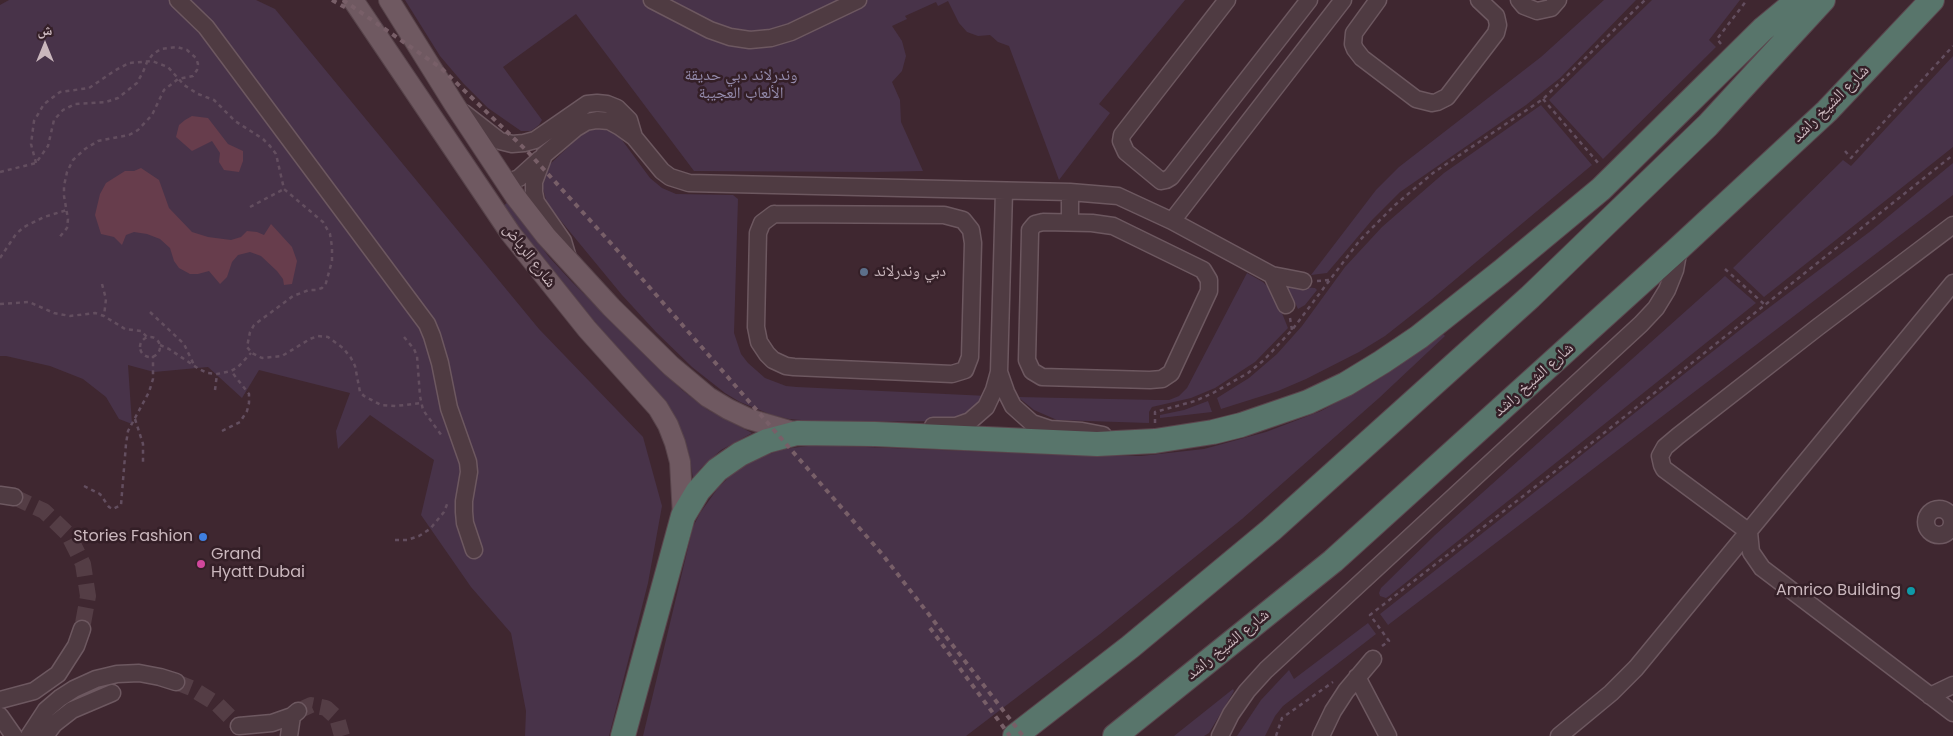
<!DOCTYPE html>
<meta charset="utf-8">
<style>
body{margin:0}
#map{position:relative;width:1953px;height:736px;overflow:hidden;background:#3f2730;font-family:Poppins,"Noto Naskh Arabic",sans-serif}
canvas{display:block}
.north{position:absolute;left:20px;top:20px;width:50px;height:50px;-webkit-text-stroke:4px #341f27;paint-order:stroke;rotate:0deg;font-size:14px;font-weight:700;line-height:20px;text-align:center;color:#cab7bd}
.north::after{content:'';display:block;margin:auto;width:18px;height:22px;background:#cab7bd;clip-path:polygon(50% 0,100% 100%,50% 72%,0 100%)}
</style>
<div id="map">
<canvas width="1953" height="736"></canvas>
<div class="north">ش</div>
</div>
<script>
const ctx = document.querySelector('canvas').getContext('2d');
ctx.lineJoin = 'round';
function paint(path, color) { ctx.fillStyle = color; ctx.fill(path, 'evenodd'); }
const toPath = rows => new Path2D(rows.map(r => 'M' + r).join(''));
function trace(path, color, width, dash) { ctx.strokeStyle = color; ctx.lineWidth = width; ctx.lineCap = dash ? 'butt' : 'round'; ctx.setLineDash(dash || []); ctx.stroke(path); }
function label(font, color, halo, rows, align = 'center') {
  ctx.font = font + ' Poppins,"Noto Naskh Arabic",sans-serif'; ctx.lineWidth = 5; ctx.setLineDash([]); ctx.textBaseline = 'middle'; ctx.strokeStyle = halo; ctx.fillStyle = color; for (const [text, x, y, turn = 0] of rows) {
    ctx.save(); ctx.translate(x, y); ctx.rotate((+turn || 0) * Math.PI / 180); ctx.textAlign = isNaN(turn) ? turn : align; if (halo) ctx.strokeText(text, 0, 0); ctx.fillText(text, 0, 0); ctx.restore();
  }
}
paint(toPath([
 [9,0,256,0,275,9,539,329,643,437,662,506,648,583,609,736,525,736,526,711,511,633,471,587,421,515,434,460,370,415,338,449,336,431,350,393,259,370,242,398,208,367,154,372,128,365,132,424,119,419,106,397,83,379,50,366,6,356,0,356,0,5],
 [405,0,1185,0,1099,104,1110,113,1059,180,1009,46,998,42,990,35,978,36,967,32,959,23,948,1,938,6,936,2,905,16,907,19,892,26,902,41,906,56,902,71,892,82,900,100,901,122,923,171,873,172,694,171,576,14,503,67,542,120,539,125,531,131,521,131,488,108,463,83,440,56],
 [1604,0,1636,0,1560,78,1526,105,1400,192,1372,220,1327,273,1311,275,1376,190,1399,167,1541,57],
 [1652,0,1740,0,1709,40,1716,47,1603,159,1549,100],
 [1953,56,1953,147,1764,297,1733,268,1843,160,1851,166],
 [1541,105,1592,165,1432,299,1385,336,1359,352,1306,379,1278,391,1221,409,1217,398,1249,378,1277,354,1302,326,1345,267,1382,227,1444,173],
 [599,128,613,132,619,136,650,178,662,188,676,194,733,195,738,199,734,333,741,354,748,363,765,378,786,386,797,387,988,396,978,409,954,421,824,422,789,419,772,415,740,402,725,393,692,367,656,332,622,295,547,204,542,185,543,178,548,166,580,136,592,129],
 [1953,163,1953,195,1388,625,1380,614,1750,322,1872,230],
 [508,202,549,257,572,282,682,390,708,410,752,433,721,450,701,468,693,478,689,454,684,439,659,397,565,287,523,233,503,206],
 [1247,273,1263,282,1269,288,1278,303,1288,328,1255,362,1215,388,1191,398,1152,407,1149,412,1149,423,1057,420,1034,410,1018,397,1157,400,1169,400,1179,396,1187,388],
 [1725,276,1756,303,1389,596,1386,598,1380,596,1379,593,1381,588,1435,535],
 [1287,286,1315,288,1317,290,1305,305,1298,309],
 [1443,334,1445,336,1379,398,1242,519,1100,634,966,736,643,736,693,527,700,513,718,488,729,477,755,459,784,449,816,445,1065,455,1141,456,1204,449,1266,432,1321,411,1369,385,1394,369],
 [1208,401,1212,412,1160,418,1160,415,1184,410],
 [1368,623,1376,634,1283,706,1275,716,1265,736,1237,736,1261,700,1289,670,1294,679],
 [1233,689,1234,691,1209,733,1204,736,1174,736]
]), '#483349');
paint(toPath([
 [192,116,208,118,228,144,243,151,243,161,239,172,224,170,219,162,220,153,212,141,192,151,176,137,179,125,185,120],
 [141,168,159,180,169,208,192,232,208,237,231,240,241,237,247,231,257,232,264,235,271,224,292,247,297,261,292,284,284,285,283,279,277,271,261,256,250,252,238,255,232,262,227,277,220,284,209,271,198,274,190,274,179,268,174,261,170,248,160,239,147,234,134,232,126,235,122,245,114,237,101,234,95,215,100,194,106,183,125,171,134,171]
]), '#673d4c');
trace(toPath([
 [14,497,44,511,68,534,83,564,88,596,82,629],
 [176,682,191,688,217,704,239,726],
 [298,711,311,705,326,708,337,718,342,736]
]), '#543d45', 16, [16, 8]);
const minor = toPath([
 [178,0,206,27,427,324,432,336,440,363,449,408,468,462,469,472,464,501,464,512,465,523,474,550],
 [652,0,710,30,730,37,750,40,771,38,791,32,858,0],
 [1227,0,1122,135,1121,141,1126,152,1161,181,1166,180,1171,177,1309,0],
 [1378,0,1354,33,1353,44,1355,49,1362,58,1416,99,1432,103,1437,102,1447,97,1496,33,1498,25,1496,16,1479,0],
 [1519,0,1524,6,1537,11,1551,8,1558,0],
 [464,113,500,141,512,144,524,143,535,140,587,104,597,103,607,104,617,108,629,120,634,137],
 [506,183,519,178,540,159],
 [774,214,944,215,963,220,971,230,973,243,970,357,965,370,952,374,794,367,786,366,773,360,767,354,759,342,756,327,758,233,762,223,774,214],
 [1172,221,1343,0],
 [1043,222,1092,223,1113,226,1203,270,1209,280,1209,291,1171,373,1162,379,1150,380,1042,377,1032,371,1027,360,1030,234,1030,230,1035,224,1043,222],
 [1070,222,1070,192],
 [1953,225,1818,327,1678,436,1665,447,1660,456,1662,465,1664,469,1749,532,1751,552,1762,568,1953,713],
 [568,258,563,241,536,202,534,192,534,182,544,155,576,128,586,122,597,120,609,121,620,127,634,137,662,171,670,177,689,183,1070,192,1118,196,1172,221,1272,275,1303,281],
 [1272,275,1286,305],
 [999,372,1006,392,1013,406,1032,423,1050,429,1082,431,1103,435],
 [933,426,956,426,970,421,986,407,994,390,999,372,1004,191],
 [0,495,14,497],
 '1926 522a13 13 0 1 1 26 0a13 13 0 1 1-26 0Z',
 [1357,677,1388,736],
 [1930,696,1953,685],
 [0,700,34,691,58,674,76,646,82,629],
 [0,716,14,736],
 [239,726,272,723,292,716],
 [29,736,46,710,60,698,74,689,96,679,117,674,139,673,160,677,176,682],
 [45,736,54,724,72,710,112,693],
 [289,736,292,716,298,711],
 [1220,736,1231,714,1247,691,1266,670,1641,324,1656,308,1667,290,1675,270,1679,248],
 [1321,736,1333,711,1346,691,1373,659],
 [1559,736,1611,693,1636,668,1953,283]
]);
const major = toPath([
 [353,0,511,234,587,329,658,408,668,425,675,443,680,462,683,516],
 [389,0,454,104,515,196,546,236,611,307,671,366,708,397,728,409,749,419,797,433]
]);
const highway = toPath([
 [623,736,683,516,698,491,717,470,740,454,767,441,797,433,875,434,1097,444,1155,441,1213,432,1241,425,1308,402,1346,384,1382,362,1419,337,1501,272,1601,189,1763,29,1798,0],
 [1015,736,1130,647,1271,530,1530,297,1708,125,1823,0],
 [1115,736,1333,561,1679,248,1827,111,1932,0]
]);
trace(minor, '#6d5860', 19);
trace(major, '#58444b', 22);
trace(highway, '#5a454d', 26);
trace(toPath([
 [1721,44,1717,39,1747,0],
 [1543,99,1599,164],
 [1845,151,1851,158,1953,46],
 [36,163,31,144,34,121,44,104,60,92,89,88,114,71,129,63,152,61,168,67,184,85,198,94,214,100,235,121,263,139,270,146,276,154,284,189,323,222,330,234,332,247,332,261,326,283,322,288,316,290,309,290,293,296,254,325,250,332,247,347,252,353,262,358,282,356,310,339,318,336,328,337,343,348,351,358,355,366,360,392,364,396,381,405,396,406,421,403],
 [0,172,36,163,48,146,54,120,63,110,75,104,106,102,118,98,137,83,143,72,147,62,153,54,161,49,177,47,187,50,196,58,198,64,197,70,193,76,178,79,164,90,152,115,138,130,129,135,98,141,85,149,73,160,67,172,64,186,64,196,68,219,67,228,58,239],
 [250,207,284,189],
 [0,258,16,234,24,227,44,217,67,210],
 [1725,269,1764,304],
 [1317,281,1329,280],
 [102,284,106,299,104,316],
 [0,304,29,302,54,313,70,316,95,313,104,316,125,329,141,331,147,337],
 [150,312,184,344,194,365],
 [1290,318,1292,330],
 '140 347a10 10 0 1 1 20 0a10 10 0 1 1-20 0Z',
 [404,337,414,349,417,356,420,396,423,410,442,436],
 [160,345,169,349,199,369,207,373,217,374,231,371,238,367,251,353],
 [215,390,217,374],
 [135,419,143,444,143,463],
 [1155,423,1155,412,1195,401,1213,393,1248,373,1264,360,1292,330,1360,240,1395,205,1433,173,1543,99,1645,0],
 [222,431,240,422,247,411,249,403,249,394,231,371],
 [84,486,100,494,109,507,113,509,121,505,126,444,128,431,149,392,153,379,153,356],
 [395,540,407,540,419,536,430,529,444,512,448,502],
 [1382,646,1389,641,1370,615,1594,441,1953,155],
 [1276,736,1282,718,1333,682]
]), '#634e5f', 2.5, [4, 4]);
trace(minor, '#4f3b42', 16);
trace(major, '#6f5961', 20);
trace(highway, '#58756b', 24);
trace(toPath([
 [332,0,348,9],
 [343,0,441,68,528,152,617,250,882,554,1023,736],
 [930,628,1010,736]
]), '#785f68', 4, [5, 5]);
for (const [x, y, r, color] of [
 [864,272,5,"#5c6f8a"],
 [203,537,5,"#3f7fe0"],
 [201,564,5,"#d1479c"],
 [1911,591,5,"#0f9aa8"]
]) { const dot = new Path2D(); dot.arc(x, y, r, 0, 2 * Math.PI); ctx.fillStyle = color; ctx.fill(dot); trace(dot, '#341f27', 2); }
label('16px', '#958cad', '#341f27', [
 ["وندرلاند دبي حديقة",741,76],
 ["الألعاب العجيبة",741,94]
]);
label('16px', '#cab7bd', '#341f27', [
 ["شارع الشيخ راشد",1831,104,-45],
 ["شارع الرياض",529,256,52],
 ["شارع الشيخ راشد",1534,380,-42],
 ["شارع الشيخ راشد",1228,645,-39]
]);
label('16px', '#cab7bd', '#341f27', [
 ["دبي وندرلاند",874,272],
 ["Stories Fashion",193,537,"right"],
 ["Grand",211,555],
 ["Hyatt Dubai",211,573],
 ["Amrico Building",1901,591,"right"]
], 'left');
</script>
